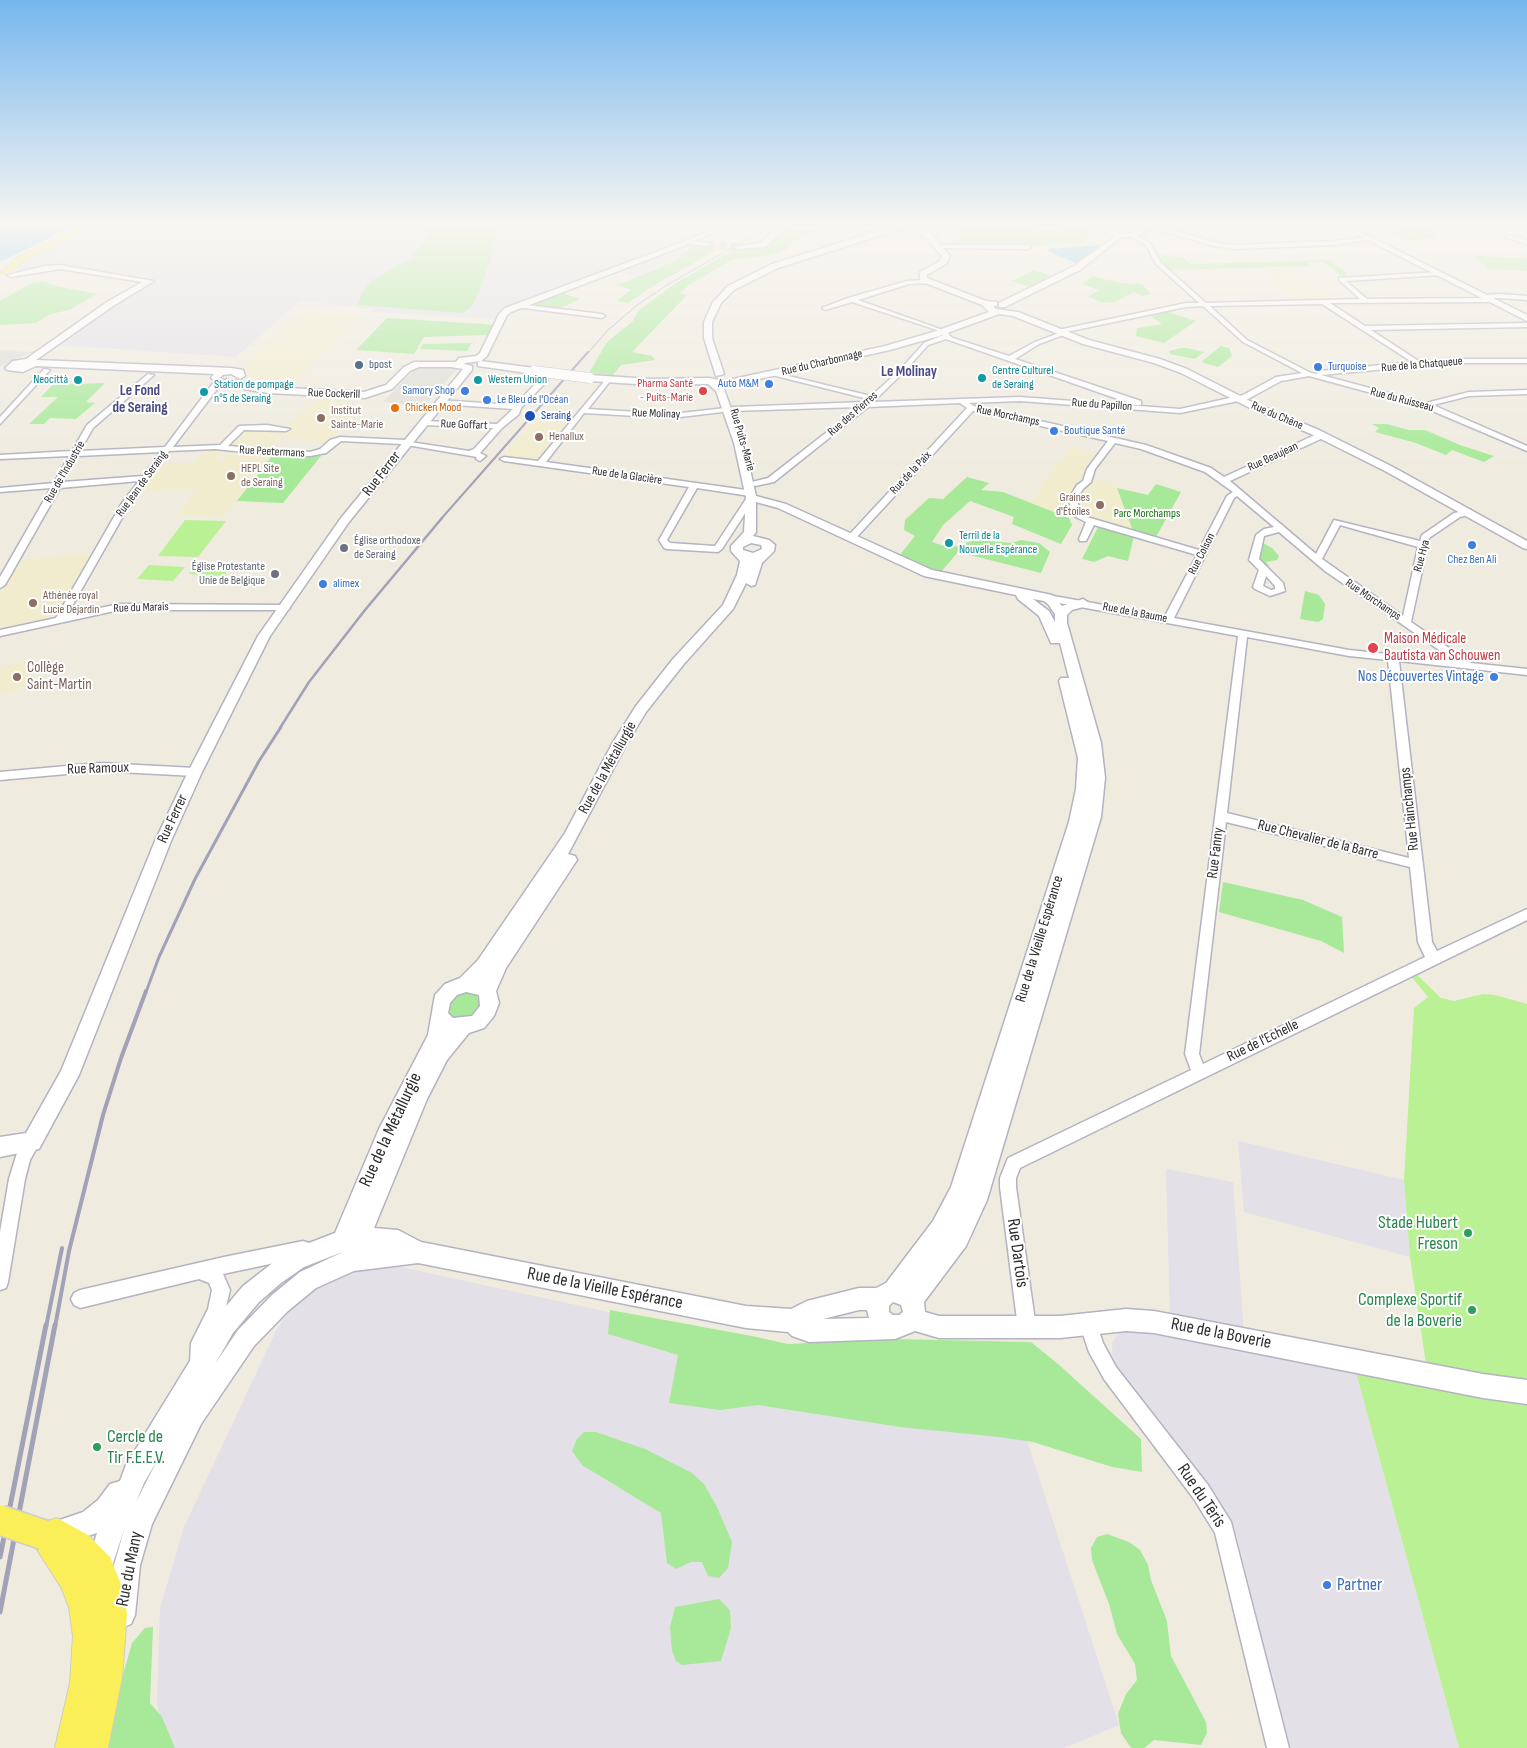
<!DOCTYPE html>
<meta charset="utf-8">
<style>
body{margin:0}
canvas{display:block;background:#efebdf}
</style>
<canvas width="1527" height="1748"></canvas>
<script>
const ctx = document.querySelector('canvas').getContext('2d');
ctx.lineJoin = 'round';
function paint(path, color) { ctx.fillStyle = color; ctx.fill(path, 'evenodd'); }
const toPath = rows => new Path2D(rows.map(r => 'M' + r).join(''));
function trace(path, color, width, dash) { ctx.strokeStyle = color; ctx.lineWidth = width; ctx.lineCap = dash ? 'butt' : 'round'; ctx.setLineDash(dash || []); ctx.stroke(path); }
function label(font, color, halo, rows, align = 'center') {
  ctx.font = font + ' "Sofia Sans Condensed",sans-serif'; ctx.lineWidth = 4; ctx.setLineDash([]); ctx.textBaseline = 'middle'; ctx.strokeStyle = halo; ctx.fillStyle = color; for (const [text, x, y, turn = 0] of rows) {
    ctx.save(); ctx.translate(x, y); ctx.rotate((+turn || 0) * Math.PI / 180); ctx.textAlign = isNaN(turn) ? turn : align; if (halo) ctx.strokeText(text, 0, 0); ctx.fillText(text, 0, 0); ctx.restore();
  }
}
paint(toPath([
 [102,222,710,222,728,223,508,308,497,319,370,312,372,309,300,301,236,357,57,345,116,303,153,282,153,278,59,265,19,271,11,269],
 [1137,222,1313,222,1323,227,1231,229,1245,242,1207,241,1167,229,1140,227,1136,224],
 [677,248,691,252,636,277,616,270],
 [1238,1141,1404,1180,1410,1257,1244,1212],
 [1166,1169,1233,1182,1244,1332,1170,1317],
 [396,1266,659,1323,1010,1388,1119,1725,1064,1748,161,1748,157,1698,160,1608,184,1527,276,1331,286,1315,314,1290,354,1271],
 [1159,1330,1355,1369,1459,1748,1289,1748,1236,1533,1214,1492,1113,1362,1112,1343,1119,1331]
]), '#e3e0e8');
paint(toPath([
 [1294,267,1307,277,1332,299,1293,299,1260,268],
 [303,313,361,316,296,381,247,376,244,365],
 [317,399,348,401,346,404,349,404,343,411,357,412,327,443,278,438,267,450,230,445,246,430,286,430,286,425],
 [542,412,577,416,539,461,503,456],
 [1071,447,1096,453,1077,482,1080,483,1058,515,1027,507],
 [202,450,224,450,216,462,222,462,228,454,270,457,224,516,177,515,197,489,140,491,161,463,194,463],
 [1092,478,1115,484,1133,531,1082,516,1076,502,1089,484,1093,484],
 [93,553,59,615,0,631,0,592,19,560],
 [36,659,32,687,0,694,0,667]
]), '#f1ecce');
paint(toPath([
 [418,222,505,222,491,248,494,249,479,292,471,307,463,313,358,305,361,295,370,282,396,266,416,258,412,255,427,240,428,233],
 [969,222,1031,222,1034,229,1049,229,1054,232,1062,231,1060,223,1090,226,1086,242,1037,246,952,245,955,240,962,237,959,228],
 [1339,222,1426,222,1439,234,1437,237,1410,241,1386,231,1396,231,1391,226,1344,225],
 [828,224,834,225,833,227,800,236,799,240,790,242,787,249,771,255,731,260,689,285,680,293,687,295,632,352,652,356,655,360,621,365,613,375,589,373,607,342,633,321,638,311,676,283,733,250,758,248,769,244,785,228,807,231],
 [689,244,705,245,718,249,648,289,628,303,617,301,631,290,618,285,672,262,689,249,687,246],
 [1157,255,1183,257,1190,264,1330,260,1349,276,1341,276,1324,262,1307,262,1311,266,1169,270,1157,259],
 [1475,256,1525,258,1527,260,1527,271,1488,269],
 [1033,270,1052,276,1031,287,1012,281],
 [1092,276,1120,283,1142,284,1151,294,1143,296,1134,292,1112,303,1101,302,1088,297,1099,290,1082,284],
 [44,281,56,286,97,294,69,310,50,314,36,323,0,325,0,301,32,283],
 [559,292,580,299,556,310,527,305],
 [1165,311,1196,321,1164,343,1136,336,1137,328,1162,324,1149,315],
 [387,318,482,324,493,325,487,335,424,337,414,354,356,350],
 [475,343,471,344,467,351,420,349,423,344],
 [1221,346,1229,348,1232,356,1218,367,1201,362],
 [1181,348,1187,348,1204,352,1195,359,1170,354,1169,351],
 [54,383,78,384,105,383,86,402,95,403,76,419,50,418,44,424,29,424,58,397,41,397],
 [1372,424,1387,424,1409,430,1425,430,1460,445,1494,456,1484,462,1452,450,1446,455,1416,443,1375,432,1379,428],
 [272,456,321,456,283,503,237,501],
 [967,477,989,483,981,490,1003,492,1069,518,1072,525,1061,544,1012,524,1014,517,970,501,943,525,932,542,950,548,975,540,1012,543,1021,540,1039,543,1050,552,1041,573,958,552,941,572,899,556,915,536,904,530,905,520,929,498,943,499],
 [1156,484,1181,492,1156,537,1133,531,1117,488,1148,495],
 [1098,527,1134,536,1128,561,1108,556,1094,562,1082,559],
 [1263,543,1272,548,1279,556,1277,560,1266,562,1269,566,1264,567,1258,560],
 [1305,591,1319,595,1325,604,1323,619,1318,622,1300,619],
 [1223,882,1303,900,1342,917,1344,953,1321,941,1219,912],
 [468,992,477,995,480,1006,469,1018,453,1018,448,1010,450,1001,458,994],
 [610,1310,752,1336,788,1344,893,1339,1031,1342,1058,1364,1141,1439,1142,1472,1112,1467,1033,1442,999,1437,900,1427,758,1405,720,1410,669,1403,678,1355,608,1334],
 [584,1432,596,1432,645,1449,692,1473,704,1484,717,1507,732,1542,728,1568,719,1578,708,1576,702,1562,691,1562,676,1569,667,1563,661,1513,582,1465,572,1451,577,1439],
 [1107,1534,1129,1542,1140,1550,1148,1565,1151,1580,1167,1621,1171,1656,1206,1722,1207,1733,1201,1745,1154,1740,1144,1748,1131,1748,1121,1733,1118,1714,1126,1694,1137,1680,1135,1664,1117,1634,1109,1604,1092,1560,1091,1548,1097,1537],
 [719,1599,730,1610,731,1628,721,1661,682,1665,676,1661,672,1651,670,1627,675,1607],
 [153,1627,150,1703,162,1717,175,1748,102,1748,132,1643,145,1628]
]), '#a7e998');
paint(toPath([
 [185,520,226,521,198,557,158,556],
 [197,563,217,565,232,565,224,576,189,574],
 [149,565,185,567,173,581,137,579],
 [1415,973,1441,998,1454,1001,1483,994,1495,995,1527,1004,1527,1748,1459,1748,1355,1369,1426,1364,1410,1257,1404,1180,1414,1008,1428,997,1410,975]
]), '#baf194');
paint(toPath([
 [49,345,36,354,30,353,0,366,0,350,31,352],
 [419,365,458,368,424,406,383,402]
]), '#dfddd6');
paint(toPath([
 [0,222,83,222,0,262],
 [1102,245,1077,263,1056,255,1047,249]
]), '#6cbcf7');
trace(toPath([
 [707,244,736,247]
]), '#c8c5bb', 8, [8, 4]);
const street = toPath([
 [734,222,742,222,680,246,675,245,734,222],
 [1137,226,1166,228,1217,243,1234,245,1333,241,1370,237,1373,239,1333,245,1234,249,1214,246,1166,232,1135,229,1137,226],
 [1133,233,1150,243,1160,262,1206,303,1360,299,1339,280,1339,278,1438,272,1440,275,1346,281,1367,299,1482,298,1484,295,1499,294,1527,296,1527,300,1499,298,1490,298,1491,300,1488,302,1330,303,1365,326,1527,323,1527,327,1371,330,1420,362,1451,359,1527,359,1527,363,1451,363,1321,375,1426,403,1469,392,1527,390,1527,394,1469,396,1433,405,1527,446,1527,451,1423,407,1309,376,1281,381,1248,399,1180,413,1020,401,969,403,974,406,1146,445,1211,468,1224,477,1319,433,1325,433,1325,437,1230,481,1316,554,1334,520,1420,541,1422,535,1454,513,1471,510,1471,514,1460,517,1429,538,1411,622,1471,663,1527,669,1527,675,1399,661,1432,942,1437,951,1527,909,1527,920,1020,1168,1016,1178,1016,1187,1036,1328,1033,1334,1027,1337,1021,1334,1018,1328,1000,1187,1000,1178,1008,1158,1191,1070,1185,1054,1238,636,1048,601,1043,598,1048,595,1165,616,1197,555,1094,525,1086,541,1080,541,1079,539,1086,522,1076,517,1068,500,1077,485,1083,481,1087,469,1108,441,973,411,854,540,848,540,848,536,967,408,960,403,868,407,774,482,755,486,751,484,752,482,768,478,859,407,731,411,672,418,584,413,546,462,753,491,754,493,750,496,697,488,667,540,670,543,715,546,748,496,754,496,755,498,722,549,718,552,667,549,664,548,659,540,689,487,504,461,500,459,504,457,538,461,607,378,611,380,588,409,672,414,734,407,864,402,868,399,768,374,772,372,871,396,899,371,924,343,943,335,944,330,948,330,949,335,953,338,1009,356,1035,342,1059,333,1058,330,1186,303,1199,303,1156,264,1146,245,1131,236,1133,233],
 [1322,304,1412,362,1320,371,1317,374,1311,373,1247,340,1210,306,1322,304],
 [1203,306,1243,342,1302,373,1276,377,1243,395,1180,409,1020,397,873,402,903,373,928,345,946,339,1135,405,1141,405,1141,401,1015,359,1039,344,1066,334,1066,332,1186,307,1203,306],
 [1115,443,1141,449,1205,472,1233,492,1227,496,1199,550,1087,517,1083,514,1076,500,1083,489,1091,482,1095,469,1115,443],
 [1237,496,1274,527,1264,529,1256,535,1249,560,1259,570,1253,587,1255,589,1270,596,1285,591,1283,583,1259,559,1264,536,1279,532,1325,571,1455,661,1349,650,1174,618,1234,498,1237,496],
 [1340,525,1418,547,1403,616,1322,559,1340,525],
 [1266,576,1275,586,1275,589,1271,590,1263,586,1266,576],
 [1247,637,1349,656,1388,660,1409,858,1227,813,1247,637],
 [1226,822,1410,867,1418,942,1425,957,1203,1064,1199,1054,1226,822],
 [1508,235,1527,240,1527,244,1506,238,1508,235],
 [939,245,1028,245,1031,247,1028,249,937,248,939,245],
 [928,280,930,283,909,284,858,300,940,329,940,331,852,302,825,310,822,308,848,298,907,281,928,280],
 [518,304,602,314,605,316,602,318,516,307,518,304],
 [44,369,50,370,0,424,0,417,44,369],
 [148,374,154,375,93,428,80,451,165,447,217,378,220,378,224,380,173,447,220,445,239,426,267,425,290,429,286,431,244,430,228,446,310,452,320,449,330,440,340,437,406,440,410,442,469,451,474,449,493,428,424,425,420,423,424,421,497,424,513,409,440,404,436,402,437,400,515,405,541,378,548,380,521,408,519,414,502,428,480,453,486,456,480,461,476,459,477,457,401,444,341,441,326,453,310,456,274,455,215,449,169,451,130,504,67,615,119,604,285,605,290,608,288,610,119,610,0,636,0,630,56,618,122,503,139,481,60,488,5,585,0,588,0,577,51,488,0,492,0,488,54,483,69,456,0,459,0,455,72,451,87,425,148,374],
 [161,452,143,476,63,482,78,456,161,452],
 [100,763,195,768,201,772,195,776,100,771,0,780,0,772,100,763],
 [32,1135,37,1137,40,1142,30,1160,25,1179,8,1282,6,1288,0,1290,0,1232,9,1179,17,1153,27,1137,32,1135],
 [303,1241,309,1243,311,1249,309,1255,303,1257,223,1274,230,1290,225,1311,209,1344,208,1363,205,1369,199,1372,193,1369,190,1363,191,1343,208,1309,212,1290,209,1283,199,1279,80,1308,74,1305,71,1299,74,1293,80,1290,224,1257,303,1241],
 [1089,1316,1095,1319,1103,1343,1116,1367,1208,1485,1231,1522,1289,1748,1267,1748,1215,1533,1194,1499,1104,1379,1089,1352,1080,1325,1083,1319,1089,1316]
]);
const secondary = toPath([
 [784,222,792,222,765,247,736,249,732,247,760,243,784,222],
 [905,222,915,222,928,230,950,256,946,264,927,275,927,278,986,301,997,302,997,306,993,306,996,309,1018,312,1089,340,1160,359,1187,369,1256,404,1319,430,1393,467,1527,541,1527,549,1523,548,1385,471,1311,434,1250,408,1181,373,1154,363,1083,344,1013,316,999,314,939,336,890,350,723,387,744,443,756,496,786,504,932,570,1052,595,1062,606,1083,599,1089,603,1087,606,1072,610,1067,615,1067,623,1101,743,1105,778,1101,817,987,1200,966,1246,924,1302,925,1312,939,1316,1060,1316,1126,1309,1154,1311,1483,1374,1527,1380,1527,1404,1483,1398,1154,1333,1126,1331,1060,1338,939,1338,915,1331,895,1339,809,1342,792,1336,788,1332,746,1328,418,1263,354,1271,316,1288,288,1311,254,1346,201,1424,152,1524,140,1565,135,1615,131,1624,122,1628,113,1624,109,1615,114,1565,125,1527,107,1581,98,1585,89,1581,85,1572,97,1533,57,1546,48,1542,44,1533,48,1524,83,1512,98,1500,110,1484,120,1481,126,1465,217,1317,243,1286,288,1251,335,1233,379,1129,428,1035,435,995,445,984,460,978,478,960,565,833,612,744,636,706,673,659,723,605,737,575,740,561,731,551,731,546,744,532,746,498,734,443,716,391,708,384,650,385,590,381,585,378,590,375,650,379,709,378,724,381,885,346,933,332,989,312,982,305,920,281,920,272,940,261,942,256,922,234,910,226,778,268,734,290,721,303,712,322,712,338,724,374,716,376,704,338,704,322,713,302,728,286,772,264,905,222],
 [756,502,778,508,924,576,1016,595,1018,599,1039,616,1051,643,1060,643,1069,678,1061,678,1059,681,1078,758,1076,789,1069,822,951,1187,933,1221,886,1283,876,1288,859,1288,807,1301,791,1309,746,1306,421,1242,398,1230,374,1228,427,1099,447,1060,469,1033,484,1028,494,1016,499,1003,496,991,506,968,577,860,575,856,568,854,626,745,646,712,683,665,733,609,746,583,751,586,755,585,762,563,774,551,775,545,769,540,753,536,756,532,756,502],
 [751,543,761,545,762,549,753,553,743,550,743,547,751,543],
 [1033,599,1044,601,1048,604,1055,614,1055,622,1049,611,1033,599],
 [466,992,479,995,480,1006,472,1016,453,1018,448,1013,450,1003,457,995,466,992],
 [345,1251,300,1272,272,1295,238,1330,215,1364,233,1333,259,1302,281,1283,304,1267,345,1251],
 [893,1302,901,1305,903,1312,899,1315,893,1315,889,1312,889,1306,893,1302],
 [859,1310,867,1310,869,1318,823,1319,859,1310],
 [158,1459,136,1502,144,1483,158,1459],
 [1332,222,1341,222,1527,315,1527,321,1332,222],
 [1115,223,1135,224,1144,232,1136,237,1121,237,1080,270,1005,307,999,307,999,303,1074,266,1114,237,1103,230,1106,224,1115,223],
 [1115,227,1130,228,1135,232,1126,234,1111,229,1115,227],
 [688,240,711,244,707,246,688,244,681,247,511,312,507,315,487,356,481,361,465,363,464,364,472,366,472,370,349,522,270,636,202,772,171,841,79,1075,39,1149,0,1157,0,1137,26,1133,61,1071,155,841,188,772,258,636,341,518,463,369,451,367,419,367,410,371,392,389,365,398,268,393,244,389,226,383,226,379,268,387,364,392,386,385,404,367,414,362,456,362,459,358,476,356,480,353,499,314,505,308,688,240],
 [60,265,154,281,113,306,36,360,231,368,243,370,245,376,240,379,231,374,223,375,216,381,211,378,214,374,36,366,23,372,7,370,5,368,13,361,26,359,107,302,142,282,60,269,11,277,7,275,45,266,60,265],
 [481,361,534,368,539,371,534,374,478,366,478,362,481,361]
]);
const primary = toPath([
 [91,222,101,222,22,262,7,274,0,273,16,258,91,222],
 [57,1518,88,1535,110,1557,123,1589,127,1614,122,1678,108,1748,55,1748,70,1683,73,1636,69,1607,61,1587,34,1545,29,1535,34,1525,57,1518]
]);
trace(street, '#b3b3c1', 3);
trace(secondary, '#b3b3c1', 3);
trace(primary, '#cdcdcd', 2);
paint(street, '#fff');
paint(secondary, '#fff');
paint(primary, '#faee59');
trace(toPath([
 [587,354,607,331,636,306,667,285,777,222]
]), '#a1a1b8', 1);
trace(toPath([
 [441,519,588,352]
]), '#a1a1b8', 2);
trace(toPath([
 [280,728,309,682,365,610,442,518]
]), '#a1a1b8', 2.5);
trace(toPath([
 [146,992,159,957,195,879,259,761,281,727]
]), '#a1a1b8', 3);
trace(toPath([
 [46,1327,62,1248],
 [55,1327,69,1251,103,1115,121,1058,146,991]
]), '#a1a1b8', 4);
trace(toPath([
 [0,1557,46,1325],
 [0,1612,55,1325]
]), '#a1a1b8', 5);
const secondaryBridge = toPath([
 [534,371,590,378]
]);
const primaryBridge = toPath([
 [0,1520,44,1535]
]);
trace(secondaryBridge, '#b3b3c1', 11, []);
trace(primaryBridge, '#cdcdcd', 32, []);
trace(secondaryBridge, '#fff', 10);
trace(primaryBridge, '#faee59', 29);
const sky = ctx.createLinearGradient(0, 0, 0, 467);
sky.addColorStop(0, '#76b7ee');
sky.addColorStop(0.48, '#f8f6f1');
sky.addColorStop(1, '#f8f6f100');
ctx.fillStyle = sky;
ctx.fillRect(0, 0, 1527, 467);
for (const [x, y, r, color] of [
 [359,365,5,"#5c6f8a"],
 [1318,367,5,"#3f7fe0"],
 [982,378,5,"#0f9aa8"],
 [78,380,5,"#0f9aa8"],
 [478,380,5,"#0f9aa8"],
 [769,384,5,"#3f7fe0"],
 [465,391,5,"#3f7fe0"],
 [703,391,5,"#e0444e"],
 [204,392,5,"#0f9aa8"],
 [487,400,5,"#3f7fe0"],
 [395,408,5,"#e8710a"],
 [530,416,6,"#1a4fb4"],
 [321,418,5,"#8d6e63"],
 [1054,431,5,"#3f7fe0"],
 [539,437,5,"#8d6e63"],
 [231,476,5,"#8d6e63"],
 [1100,505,5,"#8d6e63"],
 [949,543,5,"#0f9aa8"],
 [1472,545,5,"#3f7fe0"],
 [344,548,5,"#6b7280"],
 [275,574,5,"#6b7280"],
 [323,584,5,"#3f7fe0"],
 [33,603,5,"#8d6e63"],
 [1373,648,6,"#e0444e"],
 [17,677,5,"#8d6e63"],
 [1494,677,5,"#3f7fe0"],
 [1468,1233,5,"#2e9e5b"],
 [1472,1310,5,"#2e9e5b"],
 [97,1447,5,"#2e9e5b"],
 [1327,1585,5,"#3f7fe0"]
]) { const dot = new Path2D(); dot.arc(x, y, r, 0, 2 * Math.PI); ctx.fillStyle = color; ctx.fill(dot); trace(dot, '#fff', 2); }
label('12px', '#2d2d2d', '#fff', [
 ["Rue du Charbonnage",822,363,-13],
 ["Rue de la Chatqueue",1422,365,-5],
 ["Rue Cockerill",334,394,2],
 ["Rue du Ruisseau",1402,400,15],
 ["Rue du Papillon",1102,405,4],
 ["Rue Molinay",656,414,2],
 ["Rue des Pierres",853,414,-41],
 ["Rue Morchamps",1008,416,12],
 ["Rue du Chêne",1277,416,23],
 ["Rue Goffart",464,425,2],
 ["Rue Puits-Marie",742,440,74],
 ["Rue Peetermans",272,452,3],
 ["Rue Beaujean",1273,457,-25],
 ["Rue de l'Industrie",65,472,-60],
 ["Rue de la Paix",911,473,-47],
 ["Rue de la Glacière",627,476,8],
 ["Rue Jean de Seraing",142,484,-54],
 ["Rue Colson",1202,554,-63],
 ["Rue Hya",1422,556,-75],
 ["Rue Morchamps",1373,600,34],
 ["Rue du Marais",141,608,-2],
 ["Rue de la Baume",1135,613,11]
]);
label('12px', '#4e5e75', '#fff', [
 ["bpost",369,365]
], 'left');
label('12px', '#366cbe', '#fff', [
 ["Turquoise",1328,367],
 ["Auto M&M",759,384,"right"],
 ["Samory Shop",455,391,"right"],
 ["Le Bleu de l'Océan",497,400],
 ["Boutique Santé",1064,431],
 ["Chez Ben Ali",1472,560,"center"],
 ["alimex",333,584]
], 'left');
label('12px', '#0d838f', '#fff', [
 ["Centre Culturel",992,371],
 ["de Seraing",992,385],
 ["Neocittà",68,380,"right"],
 ["Western Union",488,380],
 ["Station de pompage",214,385],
 ["n°5 de Seraing",214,399],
 ["Terril de la",959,536],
 ["Nouvelle Espérance",959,550]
], 'left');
label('12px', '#be3a42', '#fff', [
 ["Pharma Santé",693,384],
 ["- Puits-Marie",693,398]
], 'right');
label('12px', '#c56008', '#fff', [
 ["Chicken Mood",405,408]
], 'left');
label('12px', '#785e54', '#fff', [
 ["Institut",331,411],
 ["Sainte-Marie",331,425],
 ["Henallux",549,437],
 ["HEPL Site",241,469],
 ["de Seraing",241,483],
 ["Graines",1090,498,"right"],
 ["d'Étoiles",1090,512,"right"],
 ["Athénée royal",43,596],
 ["Lucie Dejardin",43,610]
], 'left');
label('12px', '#164399', '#fff', [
 ["Seraing",541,416]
], 'left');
label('12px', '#1a7116', '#fff', [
 ["Parc Morchamps",1147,514]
]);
label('12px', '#5b616d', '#fff', [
 ["Église orthodoxe",354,541],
 ["de Seraing",354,555],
 ["Église Protestante",265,567,"right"],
 ["Unie de Belgique",265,581,"right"]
], 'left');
label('bold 15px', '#494b82', '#fff', [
 ["Le Molinay",909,372],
 ["Le Fond",140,391],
 ["de Seraing",140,408]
]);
label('15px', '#2d2d2d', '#fff', [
 ["Rue Ferrer",382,474,-52],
 ["Rue de la Métallurgie",608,768,-61],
 ["Rue Ramoux",98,769,-2],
 ["Rue Hainchamps",1410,809,-96],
 ["Rue Ferrer",173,819,-65],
 ["Rue Chevalier de la Barre",1318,840,14],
 ["Rue Fanny",1216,853,-83],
 ["Rue de la Vieille Espérance",1040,939,-73],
 ["Rue de l'Echelle",1263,1041,-26]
]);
label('15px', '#be3a42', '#fff', [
 ["Maison Médicale",1384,639],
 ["Bautista van Schouwen",1384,656]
], 'left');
label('15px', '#785e54', '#fff', [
 ["Collège",27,668],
 ["Saint-Martin",27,685]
], 'left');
label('15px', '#366cbe', '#fff', [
 ["Nos Découvertes Vintage",1484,677]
], 'right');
label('18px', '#2d2d2d', '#fff', [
 ["Rue de la Métallurgie",391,1130,-65],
 ["Rue Dartois",1017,1253,82],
 ["Rue de la Vieille Espérance",605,1289,11],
 ["Rue de la Boverie",1221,1334,11],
 ["Rue du Têris",1201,1496,56],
 ["Rue du Many",130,1569,-79]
]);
label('18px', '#27864d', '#fff', [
 ["Stade Hubert",1458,1223],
 ["Freson",1458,1244],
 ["Complexe Sportif",1462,1300],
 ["de la Boverie",1462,1321],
 ["Cercle de",107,1437,"left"],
 ["Tir F.E.E.V.",107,1458,"left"]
], 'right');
label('18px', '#366cbe', '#fff', [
 ["Partner",1337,1585]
], 'left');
</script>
